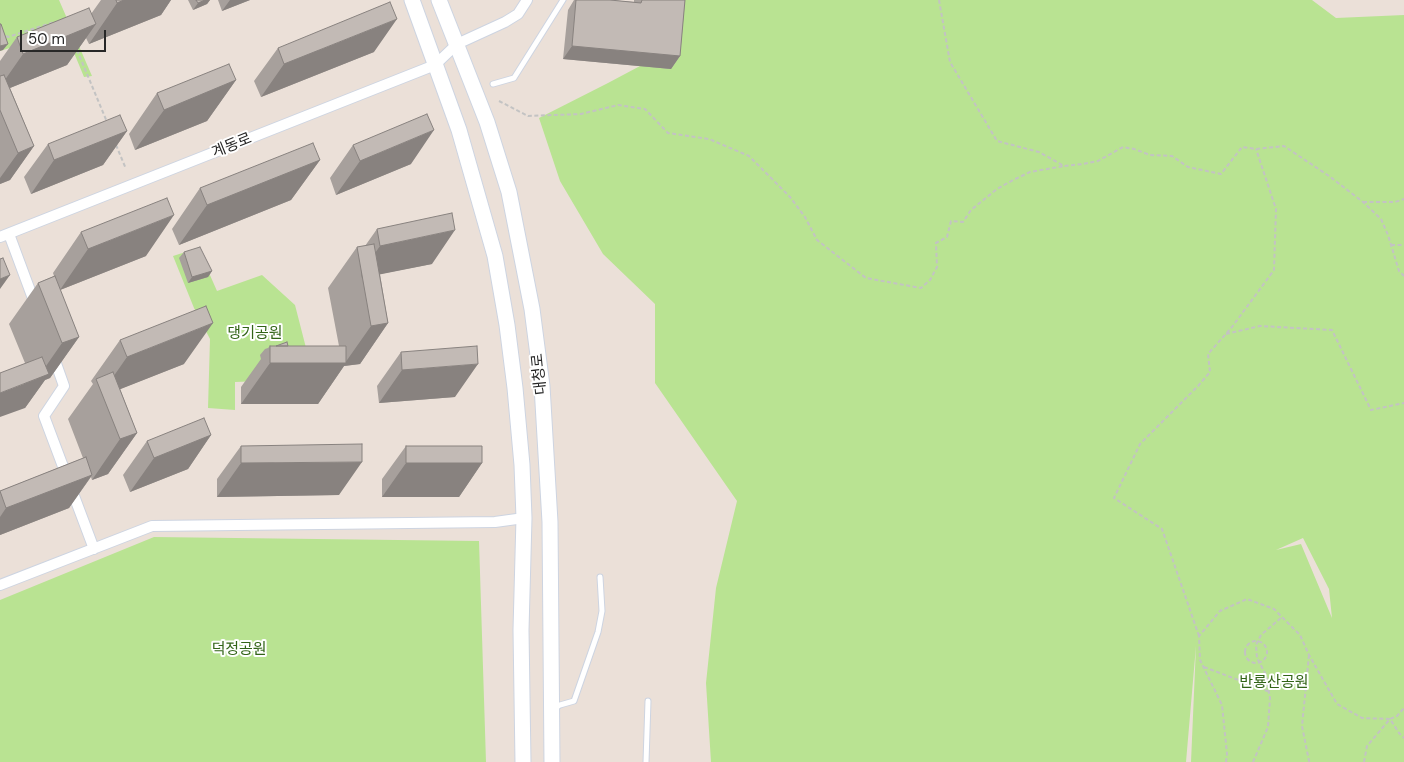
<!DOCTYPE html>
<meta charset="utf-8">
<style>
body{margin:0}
#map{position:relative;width:1404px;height:762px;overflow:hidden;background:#ebe0d8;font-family:"DM Sans",sans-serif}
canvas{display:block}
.scale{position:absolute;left:20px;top:30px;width:86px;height:22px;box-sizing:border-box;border:2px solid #272727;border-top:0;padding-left:6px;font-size:15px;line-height:18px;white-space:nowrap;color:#272727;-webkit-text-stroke:4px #fff;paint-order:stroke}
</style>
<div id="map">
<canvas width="1404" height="762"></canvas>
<div class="scale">50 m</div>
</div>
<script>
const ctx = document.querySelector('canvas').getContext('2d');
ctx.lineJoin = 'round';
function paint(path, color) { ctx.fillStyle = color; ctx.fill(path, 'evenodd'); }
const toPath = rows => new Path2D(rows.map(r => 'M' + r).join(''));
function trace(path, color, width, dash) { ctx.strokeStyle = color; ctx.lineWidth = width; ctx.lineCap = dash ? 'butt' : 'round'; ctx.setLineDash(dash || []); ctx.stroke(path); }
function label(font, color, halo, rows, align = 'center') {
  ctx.font = font + ' "DM Sans","Noto Sans KR",sans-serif'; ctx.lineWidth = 4; ctx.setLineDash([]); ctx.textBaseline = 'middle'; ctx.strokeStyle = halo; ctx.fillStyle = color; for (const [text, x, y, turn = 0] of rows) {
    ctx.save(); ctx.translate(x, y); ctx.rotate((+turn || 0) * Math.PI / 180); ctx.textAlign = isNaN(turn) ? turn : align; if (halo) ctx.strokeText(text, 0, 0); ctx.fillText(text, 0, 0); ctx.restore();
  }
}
paint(toPath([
 [0,0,59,0,92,76,84,77,65,31,0,51],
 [674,0,1312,0,1336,18,1404,15,1404,762,1191,762,1196,646,1186,762,711,762,706,683,716,588,737,501,655,383,655,304,603,254,560,181,539,118,608,83,672,49],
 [1303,538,1329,589,1332,618,1301,544,1276,550],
 [198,248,217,291,262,275,295,305,314,379,235,382,235,410,208,408,210,339,194,308,173,256],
 [154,537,479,541,486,762,0,762,0,600]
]), '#b9e392');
const service = toPath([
 [493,84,514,78,563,0],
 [554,709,560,705,574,701,598,632,602,611,600,577],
 [646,762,648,701]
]);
const minor = toPath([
 [9,234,35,304],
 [0,237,435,65,457,44,505,22,518,14,527,0],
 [53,355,64,386,44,416,94,549],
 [0,585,152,526,495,522,524,518]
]);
const secondary = toPath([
 [412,0,459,130,495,256,507,325,515,388,522,465,524,518,521,630,523,762],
 [439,0,487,122,509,192,532,309,542,386,550,522,552,762]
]);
trace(service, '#cdd4e1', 7);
trace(minor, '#cdd4e1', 12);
trace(secondary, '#cdd4e1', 17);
trace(toPath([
 [939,0,950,62,997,141,1039,152,1064,166,1083,164,1098,161,1123,147,1134,149,1150,155,1172,156,1188,167,1221,174,1242,147,1256,149,1284,146,1329,176,1363,202,1381,219,1388,235,1399,271,1404,276],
 [0,33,8,37,54,22],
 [77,50,107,122],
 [499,101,528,116,581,114,618,105,645,109,668,133,709,139,749,156,790,197,805,217,817,240,866,278,921,288,930,280,937,267,936,243,947,237,951,221,963,222,971,210,997,189,1013,180,1030,172,1064,166],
 [116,145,126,169],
 [1363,202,1395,202,1404,199],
 [1391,245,1404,245],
 [1226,334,1260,326,1332,330,1371,410,1404,403],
 [1199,636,1162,529,1114,498,1140,444,1198,386,1210,372,1208,354,1232,327,1274,270,1276,209,1256,149],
 '1245 652a11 11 0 1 1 22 0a11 11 0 1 1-22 0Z',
 [1309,655,1302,726,1309,761,1311,762],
 [1204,667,1270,692],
 [1226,762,1227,754,1222,705,1200,660,1199,636,1220,611,1247,599,1274,609,1300,635,1309,655,1337,704,1362,718,1390,719,1399,733,1404,738],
 [1253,762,1268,727,1270,698,1266,675,1257,658,1256,645,1261,635,1282,617],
 [1364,762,1367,746,1390,719,1397,716,1404,708]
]), '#c3c3c3', 2, [4, 2.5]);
trace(service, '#fff', 5);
trace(minor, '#fff', 10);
trace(secondary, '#fff', 15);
paint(toPath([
 [101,0,171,0,161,15,89,44,86,38,67,65,10,88,34,146,10,180,0,184,0,61,17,37,91,14],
 [188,0,210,0,207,4,193,10],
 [218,0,250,0,222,11],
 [574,0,610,0,634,2,634,0,685,0,680,56,671,69,563,59,568,10],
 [278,48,374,52,261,97,254,81],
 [236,80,207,121,135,150,129,134,157,93],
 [127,131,103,165,31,194,24,177,48,144],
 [353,145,411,164,336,195,330,178],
 [320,160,291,200,179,245,172,229,200,188],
 [377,229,432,264,380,274,388,323,360,364,344,366,318,404,241,404,241,387,261,359,260,355,265,349,268,348,270,346,339,346,328,288,357,247,365,246],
 [81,232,146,256,60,290,79,337,50,378,45,380,25,408,25,363,9,324,38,283,54,276,53,273],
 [184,252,212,271,208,277,188,283,179,258],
 [120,340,184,364,120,389,137,433,108,474,92,480,91,477,69,508,0,535,0,491,83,458,68,419,93,384,91,381],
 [401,352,455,397,379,403,377,386],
 [211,435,188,469,130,492,123,475,147,441],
 [241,446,339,495,217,497,217,479],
 [406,446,482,463,459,497,382,497,382,479]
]), '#a7a09c');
paint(toPath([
 [124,0,171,0,161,15,89,44,117,3],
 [205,0,210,0,207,4,193,10,198,3],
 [230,0,250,0,222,11],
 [397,19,374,52,261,97,284,64],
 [96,24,67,65,0,92,0,87,23,54],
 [8,44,3,50,0,51,0,46],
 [572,46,680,56,671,69,563,59],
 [236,80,207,121,135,150,164,110],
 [434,130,411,164,336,195,360,161],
 [127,131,103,165,31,194,54,160],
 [34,146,10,180,0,184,0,178,18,153],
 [320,160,291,200,179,245,207,205],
 [174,215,146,256,60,290,88,249],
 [455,230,432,264,362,278,361,273,380,246],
 [212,271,208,277,188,283,192,277],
 [10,275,0,289,0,279],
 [213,323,184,364,103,396,102,393,127,357],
 [388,323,360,364,344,366,318,404,241,404,270,363,345,363,371,326],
 [79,337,50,378,45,380,25,408,0,417,0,393,37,379,62,343],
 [478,364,455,397,379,403,402,370],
 [137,433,108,474,92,480,120,439],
 [211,435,188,469,130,492,154,458],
 [362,462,339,495,217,497,241,463],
 [406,463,482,463,459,497,382,497],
 [92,475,69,508,0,535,0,517,6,508]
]), '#88827f');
const building = toPath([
 [116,0,124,0,117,3,116,0],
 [196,0,205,0,198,3,196,0],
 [576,0,610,0,641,3,642,0,685,0,680,56,572,46,576,0],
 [390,2,397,19,284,64,278,48,390,2],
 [89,8,96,24,23,54,17,37,89,8],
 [0,24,1,24,8,44,0,46,0,24],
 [229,64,236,80,164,110,157,93,229,64],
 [4,75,34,146,18,153,0,110,0,76,4,75],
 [427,114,434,130,360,161,353,145,427,114],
 [120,115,127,131,54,160,48,144,120,115],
 [313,143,320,160,207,205,200,188,313,143],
 [167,198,174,215,88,249,81,232,167,198],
 [452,213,455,230,380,246,377,229,452,213],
 [374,244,388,323,371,326,357,247,374,244],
 [200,247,212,271,192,277,184,252,200,247],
 [3,258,10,275,0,279,0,259,3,258],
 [55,276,79,337,62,343,38,283,55,276],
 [206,306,213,323,127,357,120,340,206,306],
 [287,342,288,346,276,346,287,342],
 [270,346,346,346,346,363,270,363,270,346],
 [477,346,478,364,402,370,401,352,477,346],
 [42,357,49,374,0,393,0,373,42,357],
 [113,372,137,433,120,439,96,379,113,372],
 [204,418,211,435,154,458,147,441,204,418],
 [362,444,362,462,241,463,241,446,362,444],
 [406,446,482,446,482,463,406,463,406,446],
 [86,457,92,475,6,508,0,491,86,457]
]);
paint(building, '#c2bab5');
trace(building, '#88827f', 1);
label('15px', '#272727', '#fff', [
 ["계동로",232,146,-22],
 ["대청로",540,374,-96]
]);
label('15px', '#326417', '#fff', [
 ["댕기공원",255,334],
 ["덕정공원",239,650],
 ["반룡산공원",1274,683]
]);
</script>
